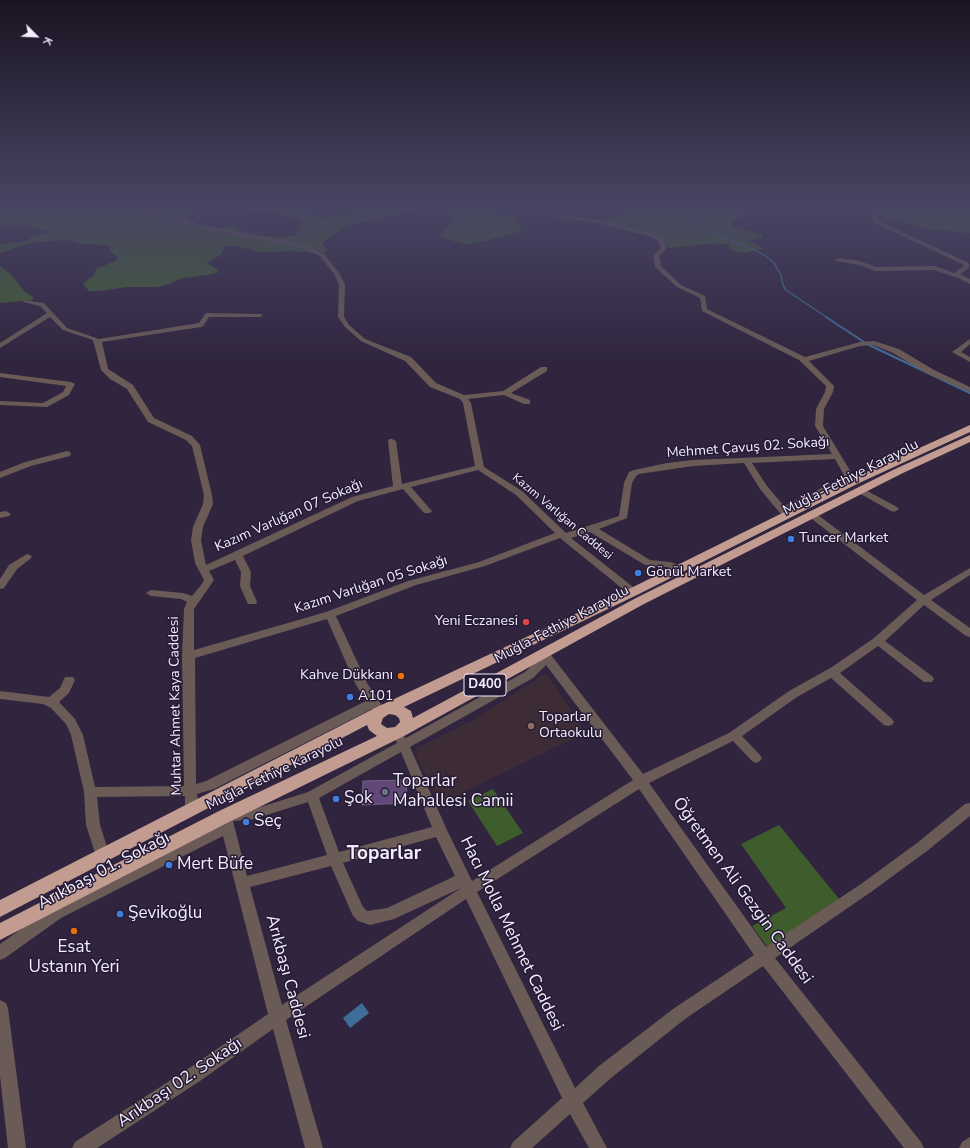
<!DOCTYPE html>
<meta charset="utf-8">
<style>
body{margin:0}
#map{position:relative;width:970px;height:1148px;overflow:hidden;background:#30243e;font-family:"Nunito Sans",sans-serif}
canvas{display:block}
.north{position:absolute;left:16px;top:16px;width:40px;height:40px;-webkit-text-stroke:3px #261b34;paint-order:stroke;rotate:114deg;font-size:11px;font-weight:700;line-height:16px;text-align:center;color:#f4edfe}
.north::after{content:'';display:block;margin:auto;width:14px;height:18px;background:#f4edfe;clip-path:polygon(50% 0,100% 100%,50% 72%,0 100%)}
</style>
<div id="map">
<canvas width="970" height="1148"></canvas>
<div class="north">K</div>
</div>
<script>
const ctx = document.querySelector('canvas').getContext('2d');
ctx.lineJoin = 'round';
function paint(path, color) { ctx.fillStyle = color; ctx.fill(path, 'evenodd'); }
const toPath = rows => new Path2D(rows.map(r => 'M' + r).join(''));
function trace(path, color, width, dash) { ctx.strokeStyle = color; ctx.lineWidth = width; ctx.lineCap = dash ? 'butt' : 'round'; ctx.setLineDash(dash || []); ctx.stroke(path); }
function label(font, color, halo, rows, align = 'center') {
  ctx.font = font + ' "Nunito Sans",sans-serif'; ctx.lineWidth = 3; ctx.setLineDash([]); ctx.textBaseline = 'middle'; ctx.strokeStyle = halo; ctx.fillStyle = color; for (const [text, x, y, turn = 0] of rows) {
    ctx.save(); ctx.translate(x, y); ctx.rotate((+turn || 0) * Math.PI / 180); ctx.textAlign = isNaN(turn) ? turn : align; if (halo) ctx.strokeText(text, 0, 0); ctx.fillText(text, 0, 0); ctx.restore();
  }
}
paint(toPath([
 [546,673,586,732,440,804,416,756,417,748,475,719]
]), '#3d2c36');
paint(toPath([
 [0,207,149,207,160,209,199,207,196,213,187,219,202,225,216,229,235,225,239,230,243,232,266,236,284,237,296,235,303,223,285,214,266,210,247,212,243,209,243,207,303,207,311,212,316,218,321,219,337,213,358,210,362,207,431,207,355,224,342,229,324,242,323,245,327,250,323,253,290,251,259,252,236,246,226,246,220,255,207,263,218,270,217,273,212,274,179,279,169,284,157,287,128,287,99,291,89,291,83,284,94,275,96,269,117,260,117,257,110,251,111,246,108,245,84,244,69,240,51,241,27,244,0,253,0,244,26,241,31,237,49,232,17,224,0,227],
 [445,207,483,207,497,213,516,216,522,231,477,243,463,244,443,238,440,235,443,230,455,221,449,214],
 [625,207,739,207,744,211,743,214,731,223,732,226,762,235,763,238,748,240,763,249,742,253,730,250,729,245,713,243,671,248,665,245,659,238,616,228,603,221,621,213],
 [869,207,970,207,970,233,925,229,885,216,871,214],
 [0,266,11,274,25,292,33,297,33,300,0,303],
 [493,789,523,833,497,846,468,801],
 [779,825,840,900,768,948,752,926,786,908,741,844]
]), '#3f5d2c');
paint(toPath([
 [362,1003,369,1013,350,1028,343,1018]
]), '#3e6e98');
trace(toPath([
 [678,207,689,214,693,220,705,230,755,250,766,256,774,263,781,275,783,285,786,290,828,318]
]), '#3e6e98', 1.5);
trace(toPath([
 [826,317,867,344,970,393]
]), '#3e6e98', 2);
const building = toPath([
 [407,780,406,803,362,805,363,781,407,780]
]);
paint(building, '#624779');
trace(building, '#736481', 1);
paint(toPath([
 [132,207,138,207,206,226,301,244,324,254,339,273,345,284,344,317,349,325,365,339,411,357,436,383,464,395,503,391,541,367,547,367,547,371,511,393,530,400,530,404,524,404,504,395,468,399,471,403,484,467,522,491,566,533,619,516,624,483,629,472,634,470,667,463,693,460,832,454,815,426,816,409,825,392,826,386,799,360,702,311,700,298,677,287,655,267,653,256,661,248,658,241,649,236,597,223,537,214,533,207,537,207,541,212,598,219,653,234,663,239,667,248,659,256,661,266,681,285,705,296,707,309,805,357,860,342,874,341,899,349,934,370,970,387,970,392,928,374,893,353,873,345,860,346,809,361,834,386,833,392,824,409,823,426,857,482,856,484,850,484,849,482,788,511,792,515,787,518,784,517,779,512,760,489,744,463,693,466,639,474,636,476,632,483,627,518,599,529,650,560,670,562,683,566,684,568,683,570,679,571,666,567,645,565,590,532,571,538,637,590,638,592,637,594,629,594,560,538,485,566,416,585,336,616,367,683,383,707,381,710,377,711,372,709,214,789,197,794,199,810,197,814,192,815,187,814,185,810,185,796,97,797,100,825,110,856,108,860,103,862,98,860,96,856,86,825,84,792,71,735,66,724,51,708,43,704,0,699,0,691,49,697,60,688,65,677,73,677,75,680,69,693,59,702,75,719,83,735,95,787,184,786,182,656,184,609,187,602,181,599,151,596,146,593,151,590,183,593,192,596,201,585,204,580,195,563,191,540,193,527,203,504,204,495,192,446,186,440,148,422,127,389,110,379,101,370,93,340,63,330,50,317,0,348,0,343,47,313,40,306,23,302,23,300,44,303,67,328,99,339,199,323,205,314,207,313,262,314,262,316,260,317,209,317,203,326,201,327,102,342,108,369,133,385,154,418,192,436,200,445,212,495,213,504,203,527,201,540,206,565,352,497,393,486,388,441,389,439,392,439,396,441,402,484,475,466,463,403,460,399,430,387,405,361,361,341,345,327,338,317,339,284,334,274,320,256,299,247,203,229,132,208,132,207],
 [835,459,845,477,784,506,767,486,752,463,835,459],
 [478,470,516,495,555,533,479,562,408,581,326,612,194,650,194,609,214,580,209,571,235,560,241,572,240,586,247,602,248,604,256,604,257,602,250,586,251,572,243,556,358,501,403,489,424,513,430,513,432,511,430,509,411,487,478,470],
 [327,619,355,683,366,701,206,781,196,784,195,658,327,619],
 [872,207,878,207,877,217,881,222,969,263,969,268,960,274,970,279,970,284,958,278,934,270,875,271,859,265,836,261,835,260,838,258,860,261,876,267,935,266,954,273,964,266,964,265,877,224,871,217,872,207],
 [970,339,970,344,961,352,970,357,970,362,952,352,970,339],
 [0,373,71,382,75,384,69,395,47,407,0,405,0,401,43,403,63,392,66,386,0,377,0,373],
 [67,451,70,452,71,454,70,456,31,466,0,478,0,472,25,462,67,451],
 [860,487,897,507,899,509,894,512,891,511,857,492,856,490,860,487],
 [6,511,11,514,9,516,0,518,0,512,6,511],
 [811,511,814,512,924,595,970,568,970,575,931,600,970,628,970,637,966,636,924,605,885,641,932,676,934,679,932,682,924,682,878,646,840,673,892,719,894,722,892,725,888,726,884,725,831,678,797,697,742,736,760,755,762,758,760,761,756,763,752,761,733,741,649,783,766,947,861,884,917,843,965,804,970,803,970,816,927,851,871,892,775,958,921,1142,924,1148,904,1148,763,966,685,1019,611,1078,583,1103,607,1148,589,1148,570,1114,532,1148,510,1148,513,1142,562,1098,466,899,286,1020,323,1148,305,1148,273,1029,200,1081,97,1148,72,1148,75,1142,188,1069,268,1014,223,836,61,918,5,958,0,960,0,944,51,908,221,824,218,816,220,812,254,809,308,792,397,743,395,739,397,736,401,734,406,738,525,672,541,657,538,654,540,651,548,651,643,774,729,733,789,691,832,667,874,638,917,600,808,516,806,514,808,512,811,511],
 [546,665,633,780,472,881,447,830,410,747,533,678,546,665],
 [401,752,432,827,339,852,319,798,401,752],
 [639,789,754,955,673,1009,599,1066,575,1088,477,892,639,789],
 [308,802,327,855,247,876,233,821,254,819,308,802],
 [436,837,455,876,387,908,367,911,363,907,343,863,436,837],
 [331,866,353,916,358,921,370,925,394,919,461,888,282,1005,250,887,331,866],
 [27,554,30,555,32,557,30,559,17,569,4,588,0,589,0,579,9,565,27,554],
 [0,1000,6,1003,8,1008,26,1148,8,1148,0,1076,0,1000],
 [970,1137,970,1148,959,1148,962,1142,970,1137]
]), '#6a5b56');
paint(toPath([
 [970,425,970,432,857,484,637,595,404,707,411,711,413,718,636,598,895,469,970,435,970,442,903,473,644,604,404,736,231,821,0,940,0,923,219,811,377,736,369,730,367,725,0,917,0,900,377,707,629,589,849,480,970,425],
 [389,714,395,715,399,718,400,722,395,727,387,728,381,724,383,718,389,714]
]), '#c29c91');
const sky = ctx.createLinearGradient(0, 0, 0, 367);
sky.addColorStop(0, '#1a1422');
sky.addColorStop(0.56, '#484563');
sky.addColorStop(1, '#48456300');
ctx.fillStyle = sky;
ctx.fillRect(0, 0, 970, 367);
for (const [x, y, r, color] of [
 [791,539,4,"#3f7fe0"],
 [638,573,4,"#3f7fe0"],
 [526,622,4,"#e0444e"],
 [401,676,4,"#e8710a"],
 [350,697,4,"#3f7fe0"],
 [531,726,4,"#8d6e63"],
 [385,792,4,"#6b7280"],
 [336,799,4,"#3f7fe0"],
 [246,822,4,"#3f7fe0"],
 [169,865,4,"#3f7fe0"],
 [120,914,4,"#3f7fe0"],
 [74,931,4,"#e8710a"]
]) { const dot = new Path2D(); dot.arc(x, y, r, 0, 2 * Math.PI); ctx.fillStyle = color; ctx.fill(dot); trace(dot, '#261b34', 1.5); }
label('12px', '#f4edfe', '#261b34', [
 ["Kazım Varlığan Caddesi",562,517,40]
]);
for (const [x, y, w] of [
 [485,685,42]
]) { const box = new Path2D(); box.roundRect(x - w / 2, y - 11, w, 22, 3); ctx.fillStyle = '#261b34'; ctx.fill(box); trace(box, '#f4edfe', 1); }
label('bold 13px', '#f4edfe', null, [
 ["D400",485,685]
]);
label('14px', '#f4edfe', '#261b34', [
 ["Mehmet Çavuş 02. Sokağı",748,448,-4],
 ["Muğla-Fethiye Karayolu",851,478,-27],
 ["Kazım Varlığan 07 Sokağı",289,516,-24],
 ["Kazım Varlığan 05 Sokağı",371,585,-18],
 ["Muğla-Fethiye Karayolu",562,625,-28],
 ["Muhtar Ahmet Kaya Caddesi",176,706,-91],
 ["Muğla-Fethiye Karayolu",275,774,-26]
]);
label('14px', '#f4edfe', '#261b34', [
 ["Tuncer Market",799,539],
 ["Gönül Market",646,573],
 ["Yeni Eczanesi",518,622,"right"],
 ["Kahve Dükkanı",393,676,"right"],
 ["A101",358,697],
 ["Toparlar",539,718],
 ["Ortaokulu",539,734]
], 'left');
label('17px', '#f4edfe', '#261b34', [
 ["Toparlar",393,782],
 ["Mahallesi Camii",393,802],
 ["Şok",344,799],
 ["Seç",254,822],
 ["Mert Büfe",177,865],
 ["Şevikoğlu",128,914],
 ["Esat",74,948,"center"],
 ["Ustanın Yeri",74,968,"center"]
], 'left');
label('17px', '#f4edfe', '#261b34', [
 ["Arıkbaşı 01. Sokağı",104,871,-28],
 ["Öğretmen Ali Gezgin Caddesi",742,891,54],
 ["Hacı Molla Mehmet Caddesi",511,934,64],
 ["Arıkbaşı Caddesi",287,977,75],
 ["Arıkbaşı 02. Sokağı",180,1083,-34]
]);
label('bold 19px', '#f4edfe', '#261b34', [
 ["Toparlar",384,854]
]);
</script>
